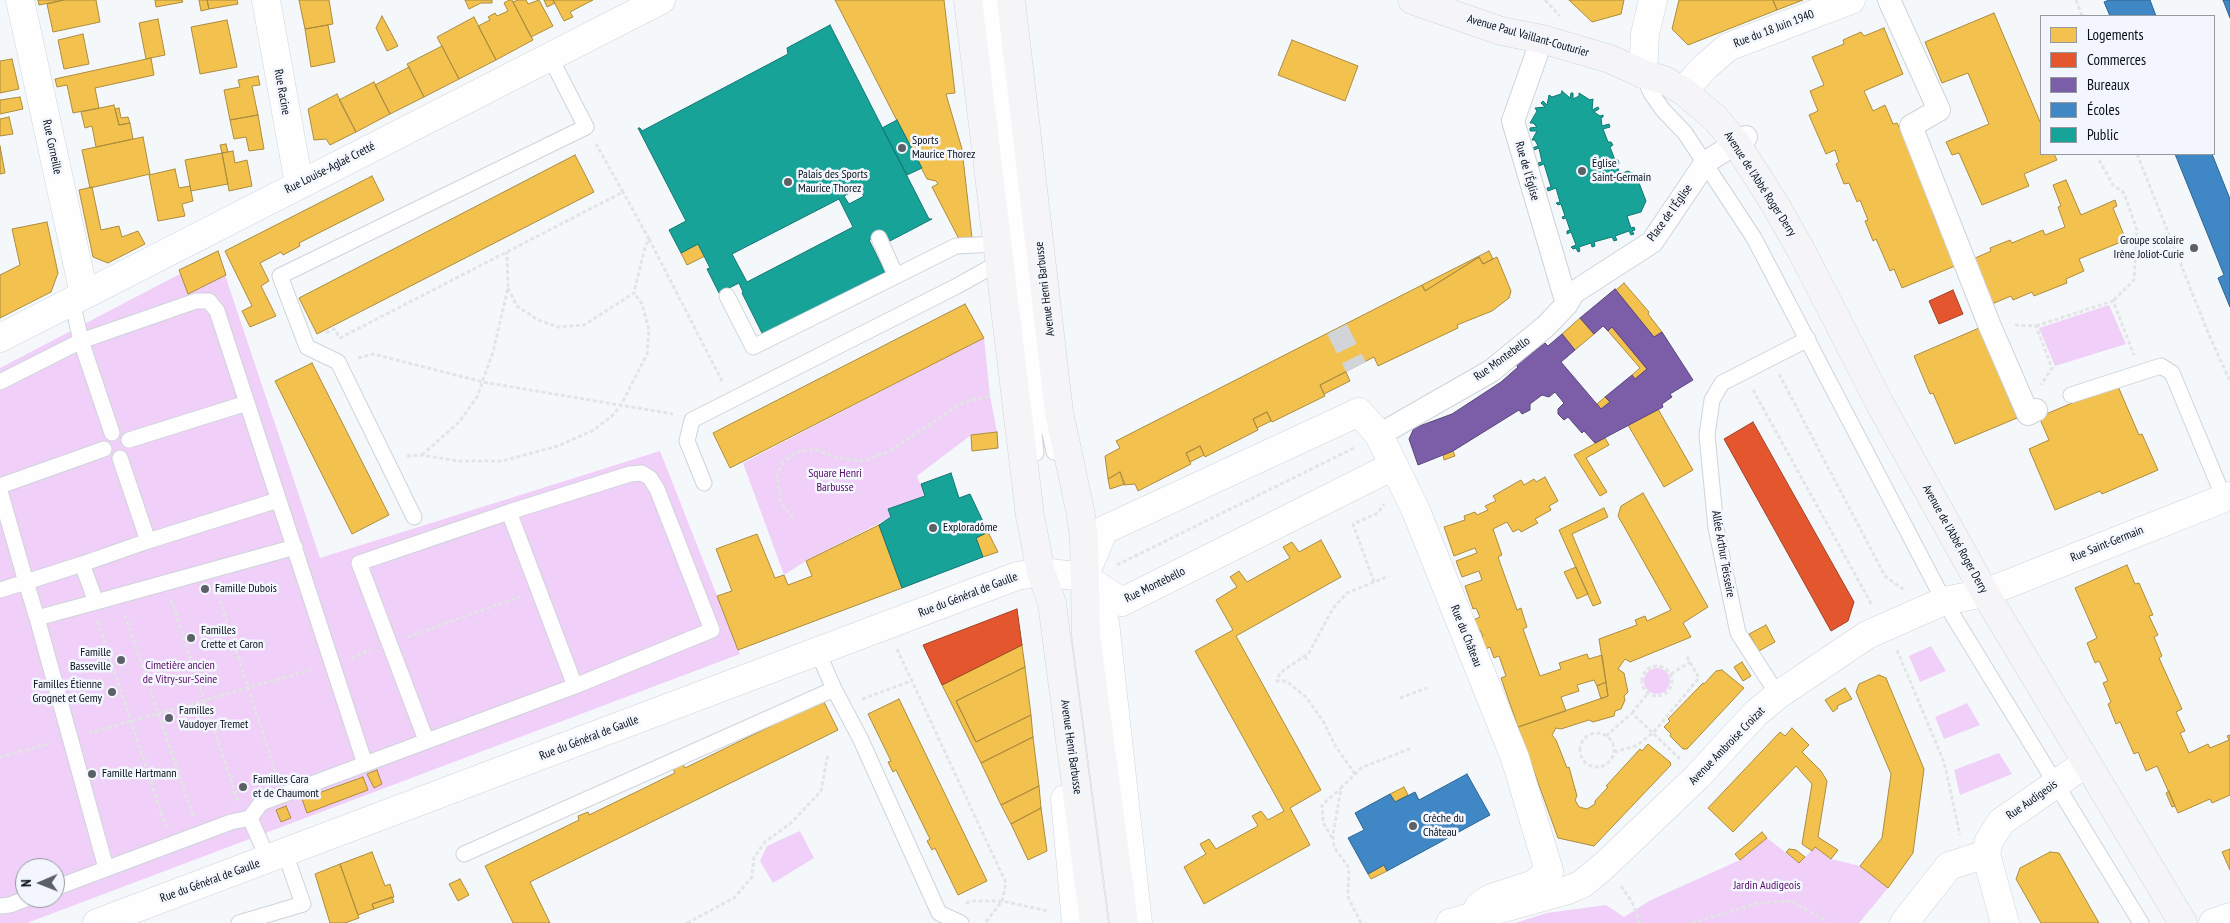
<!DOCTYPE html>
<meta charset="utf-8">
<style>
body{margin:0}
#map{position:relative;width:2230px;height:923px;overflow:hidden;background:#f5f8fb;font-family:"PT Sans Narrow",sans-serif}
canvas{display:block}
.legend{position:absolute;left:2040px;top:15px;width:175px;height:140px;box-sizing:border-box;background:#f3f7fd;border:1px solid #959aa1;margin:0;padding:6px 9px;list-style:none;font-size:15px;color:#080f18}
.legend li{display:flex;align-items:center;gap:10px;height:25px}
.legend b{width:25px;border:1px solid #959aa1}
.north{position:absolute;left:15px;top:858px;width:50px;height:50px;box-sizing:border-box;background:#f3f7fd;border:1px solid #959aa1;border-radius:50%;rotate:269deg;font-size:14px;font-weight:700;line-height:20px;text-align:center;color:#080f18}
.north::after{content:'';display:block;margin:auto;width:18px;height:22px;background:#5b6167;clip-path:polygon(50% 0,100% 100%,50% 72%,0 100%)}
</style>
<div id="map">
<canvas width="2230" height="923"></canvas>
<ul class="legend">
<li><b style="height:14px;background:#f2c14e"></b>Logements</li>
<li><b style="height:14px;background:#e4572e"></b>Commerces</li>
<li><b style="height:14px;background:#7b5ea7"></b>Bureaux</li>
<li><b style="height:14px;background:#3f88c5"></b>Écoles</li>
<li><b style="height:14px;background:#17a398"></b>Public</li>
</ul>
<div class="north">N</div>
</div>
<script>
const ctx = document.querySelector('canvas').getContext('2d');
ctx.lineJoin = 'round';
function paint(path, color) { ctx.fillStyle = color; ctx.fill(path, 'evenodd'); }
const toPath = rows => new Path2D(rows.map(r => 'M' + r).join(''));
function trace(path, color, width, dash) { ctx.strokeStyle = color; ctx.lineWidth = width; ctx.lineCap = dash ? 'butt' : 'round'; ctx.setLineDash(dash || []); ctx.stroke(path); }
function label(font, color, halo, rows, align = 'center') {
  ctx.font = font + ' "PT Sans Narrow",sans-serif'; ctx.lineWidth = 5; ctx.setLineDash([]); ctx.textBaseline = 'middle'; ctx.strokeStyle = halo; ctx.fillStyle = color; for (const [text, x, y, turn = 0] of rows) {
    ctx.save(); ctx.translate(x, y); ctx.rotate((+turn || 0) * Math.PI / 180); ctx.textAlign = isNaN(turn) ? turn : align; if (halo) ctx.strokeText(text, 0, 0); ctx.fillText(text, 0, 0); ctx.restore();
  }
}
paint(toPath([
 [218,254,320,558,660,451,740,654,27,923,0,923,0,368],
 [25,868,55,868,55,898,25,898],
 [2109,305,2126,344,2055,366,2039,328],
 [984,338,990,396,997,432,971,435,917,476,925,496,889,509,891,517,806,561,784,575,743,463],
 [1931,646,1946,671,1920,682,1909,656],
 '1644 681a13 13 0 1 1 26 0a13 13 0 1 1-26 0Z',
 [1967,703,1980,725,1944,739,1935,717],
 [1999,753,2012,774,1960,795,1954,770],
 [800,831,814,858,773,883,760,861,767,846],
 [1767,838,1799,863,1815,847,1831,859,1860,866,1888,888,1859,923,1515,923,1547,913,1606,905,1624,917,1651,900,1740,860]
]), '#f0cff8');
const homes = toPath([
 [38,0,64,0,39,5,38,0],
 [64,0,96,0,100,22,53,32,47,4,64,0],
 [155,0,182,0,183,2,156,7,155,0],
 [199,0,207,0,209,9,201,11,199,0],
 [207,0,237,0,238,4,209,9,207,0],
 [299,0,329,0,333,24,305,29,299,0],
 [465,0,492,0,492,3,481,3,469,9,465,0],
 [509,0,512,0,533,40,496,60,478,26,490,20,488,17,495,13,497,16,508,11,504,3,509,0],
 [518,0,526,0,528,4,539,0,553,26,531,37,513,2,518,0],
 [544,0,553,0,555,3,547,7,544,0],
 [553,0,593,0,570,12,573,17,564,21,553,0],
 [835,0,944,0,955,93,946,94,962,149,972,238,959,239,932,187,938,184,936,181,927,179,835,0],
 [1569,0,1624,0,1621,14,1592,22,1569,0],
 [1679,0,1773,0,1777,10,1688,45,1672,29,1679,0],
 [1773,0,1803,0,1777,10,1773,0],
 [1994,13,2041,124,2041,154,2054,154,2057,160,2024,174,2029,186,1982,205,1959,153,1952,155,1946,142,1989,124,1968,73,1942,83,1925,42,1994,13],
 [382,16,398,46,387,51,376,28,382,16],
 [474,17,496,60,459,79,437,37,474,17],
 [158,19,165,55,146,59,139,23,158,19],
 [227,20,237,67,200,74,191,27,227,20],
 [328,25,335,62,311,67,305,29,328,25],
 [1884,28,1903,74,1864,91,1873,111,1885,105,1893,124,1897,123,1941,211,1933,214,1955,266,1902,288,1894,269,1890,271,1876,239,1873,241,1865,221,1868,220,1860,200,1857,202,1849,183,1844,184,1836,164,1839,162,1835,150,1826,154,1809,115,1818,111,1810,91,1824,85,1812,57,1844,44,1843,40,1861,32,1864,36,1884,28],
 [83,34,89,64,64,69,58,40,83,34],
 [1292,40,1358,66,1345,101,1278,75,1292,40],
 [442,46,459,79,424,97,407,64,442,46],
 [151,58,154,75,95,88,99,108,73,113,67,85,57,87,55,79,151,58],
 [12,59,19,89,0,93,0,61,12,59],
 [409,67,424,97,390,114,375,85,409,67],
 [258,76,260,85,252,86,258,115,230,120,224,90,240,87,238,80,258,76],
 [374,82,390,114,356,132,339,100,374,82],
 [337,94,356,132,330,145,326,139,314,140,308,109,337,94],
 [20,97,23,109,0,114,0,100,20,97],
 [114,105,119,125,130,123,133,139,96,147,92,126,85,128,81,112,114,105],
 [119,108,121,118,128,117,130,123,119,125,115,109,119,108],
 [258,115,264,149,249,151,246,137,234,139,230,120,258,115],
 [9,117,13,134,0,136,0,119,9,117],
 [143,137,150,174,90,188,82,150,143,137],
 [226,144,228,152,222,153,220,145,226,144],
 [0,146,5,173,0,174,0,146],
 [233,151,235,163,247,160,252,186,229,191,222,153,233,151],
 [222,153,228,184,191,191,185,160,222,153],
 [575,155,594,192,317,334,299,298,575,155],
 [175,169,179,188,190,186,193,201,182,204,185,216,158,221,149,175,175,169],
 [372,176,384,200,299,243,300,246,283,255,281,252,260,263,269,281,261,286,276,316,250,327,242,311,252,306,225,251,372,176],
 [2066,180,2081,215,2115,200,2117,206,2113,208,2126,240,2079,259,2084,271,2066,279,2067,283,2034,296,2032,292,2013,300,2011,296,1992,304,1973,259,1991,251,1990,248,2010,240,2012,243,2043,230,2045,235,2065,227,2058,207,2061,206,2053,185,2066,180],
 [92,187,101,230,119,226,122,237,138,231,145,244,108,263,93,257,79,190,92,187],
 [47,222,58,273,51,292,0,318,0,275,20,265,12,229,47,222],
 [698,244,705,256,687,265,681,253,698,244],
 [218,251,226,275,188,294,179,270,218,251],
 [1489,251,1493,259,1483,264,1479,257,1425,291,1422,285,1489,251],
 [1479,257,1483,264,1497,257,1511,291,1509,298,1492,311,1457,325,1458,328,1378,366,1374,357,1320,385,1325,396,1272,422,1267,412,1253,419,1258,430,1205,457,1200,446,1186,453,1191,464,1138,491,1135,484,1124,485,1120,472,1108,479,1105,456,1120,448,1116,441,1422,285,1425,291,1479,257],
 [1624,283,1649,312,1648,314,1662,332,1654,337,1616,290,1624,283],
 [965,304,984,338,730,468,713,433,965,304],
 [1580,318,1594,334,1575,350,1562,334,1580,318],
 [1612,327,1647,369,1635,379,1632,375,1640,368,1608,331,1612,327],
 [1979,328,2017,418,1955,444,1933,393,1930,394,1914,356,1979,328],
 [312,363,389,515,352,534,275,381,312,363],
 [1346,372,1350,381,1324,394,1320,385,1346,372],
 [2117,384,2139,435,2142,434,2158,470,2102,494,2100,491,2055,510,2029,449,2049,440,2039,417,2117,384],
 [1605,397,1610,402,1601,409,1597,404,1605,397],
 [1658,409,1693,470,1664,487,1628,425,1658,409],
 [1267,412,1271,421,1257,428,1253,419,1267,412],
 [997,432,998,448,972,451,971,435,997,432],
 [1605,438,1609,445,1586,458,1607,492,1600,496,1574,455,1605,438],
 [1200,446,1204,455,1190,462,1186,453,1200,446],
 [1453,451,1455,456,1444,460,1443,455,1453,451],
 [1120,472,1125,484,1110,489,1108,479,1120,472],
 [1545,477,1558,501,1549,506,1551,510,1535,519,1538,523,1521,532,1519,529,1513,532,1507,522,1493,529,1502,555,1498,557,1517,610,1521,608,1527,627,1523,629,1540,676,1561,669,1559,663,1587,654,1589,659,1602,655,1606,682,1597,686,1594,680,1577,685,1579,691,1561,697,1566,711,1518,727,1501,678,1506,676,1499,656,1494,658,1490,647,1483,650,1479,638,1483,636,1480,630,1477,632,1473,620,1480,617,1476,608,1473,609,1465,586,1482,580,1479,571,1462,577,1456,561,1477,553,1475,548,1454,556,1444,527,1465,520,1464,516,1475,512,1477,515,1488,510,1485,506,1496,501,1493,496,1521,480,1524,485,1534,479,1536,482,1545,477],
 [1643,493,1708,607,1683,623,1691,637,1630,662,1625,659,1618,669,1624,673,1628,692,1624,696,1625,700,1621,709,1615,711,1614,716,1593,722,1589,720,1561,729,1556,728,1552,735,1556,740,1567,768,1569,767,1577,796,1575,800,1579,807,1587,809,1595,804,1595,801,1608,787,1606,786,1640,749,1642,751,1648,744,1670,762,1671,765,1594,846,1558,838,1518,727,1608,696,1599,639,1637,625,1635,620,1645,616,1647,621,1671,610,1618,516,1621,506,1643,493],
 [1604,508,1608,517,1572,534,1601,603,1593,606,1559,530,1604,508],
 [879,525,902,588,738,650,717,596,732,591,716,549,757,534,775,578,784,575,788,585,812,576,806,561,879,525],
 [988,532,998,552,983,557,976,538,988,532],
 [1321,540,1341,577,1236,636,1321,790,1290,808,1310,845,1204,904,1184,867,1206,854,1200,844,1209,839,1216,849,1258,826,1252,816,1261,811,1268,820,1284,811,1195,651,1233,630,1216,600,1237,587,1230,577,1239,571,1247,582,1290,558,1283,547,1292,542,1299,552,1321,540],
 [2127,565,2135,584,2139,583,2153,615,2149,616,2158,635,2154,637,2162,656,2159,658,2182,709,2176,712,2185,731,2180,733,2189,753,2208,744,2210,748,2229,740,2227,736,2230,735,2230,795,2212,803,2210,799,2178,813,2157,766,2146,771,2138,752,2134,754,2120,722,2116,724,2108,704,2111,702,2103,683,2108,681,2099,661,2095,663,2087,643,2097,638,2075,588,2127,565],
 [1576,567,1588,594,1577,599,1564,572,1576,567],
 [1766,625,1775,642,1759,651,1749,634,1766,625],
 [1022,645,1025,667,956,701,976,742,1031,715,1033,737,981,763,942,685,1022,645],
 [1742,662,1751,676,1743,681,1734,667,1742,662],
 [1025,667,1031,715,976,742,956,701,1025,667],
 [1722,670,1744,688,1687,749,1683,749,1670,736,1671,734,1664,727,1670,721,1668,719,1703,683,1704,684,1716,671,1722,670],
 [1879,675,1886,678,1924,769,1913,853,1888,888,1860,866,1882,838,1891,774,1856,692,1859,684,1879,675],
 [1606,682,1608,696,1601,699,1597,686,1606,682],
 [1845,688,1852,699,1837,706,1838,708,1833,712,1825,700,1845,688],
 [899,699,987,881,958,895,935,848,932,850,927,841,930,839,896,770,893,772,888,762,891,761,868,714,899,699],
 [823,700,838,730,530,882,550,923,513,923,485,866,579,820,578,816,588,812,589,815,675,773,673,769,683,764,685,768,771,726,769,722,823,700],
 [1792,728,1809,745,1802,752,1821,771,1827,781,1818,837,1838,850,1831,859,1815,847,1812,851,1802,844,1812,784,1796,766,1733,832,1708,808,1780,732,1785,736,1792,728],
 [1033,737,1039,786,1001,805,981,763,1033,737],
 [377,770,382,784,374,788,367,774,377,770],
 [363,777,368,790,307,813,302,799,363,777],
 [1039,786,1041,808,1011,824,1001,805,1039,786],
 [1404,787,1408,795,1395,802,1390,794,1404,787],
 [2169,791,2175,806,2172,807,2166,793,2169,791],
 [286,806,291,818,281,822,276,810,286,806],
 [1041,808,1047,851,1028,860,1011,824,1041,808],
 [1762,832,1767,838,1740,860,1735,854,1762,832],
 [1789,849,1796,850,1805,857,1799,863,1786,852,1789,849],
 [2230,849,2230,870,2222,852,2230,849],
 [372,852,385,886,390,884,394,897,372,904,374,909,358,915,340,864,372,852],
 [2050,852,2059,853,2099,923,2041,923,2016,879,2020,868,2050,852],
 [340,864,359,918,345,923,330,923,315,874,340,864],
 [1384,865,1387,871,1371,879,1368,874,1384,865],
 [460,879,469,895,458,901,449,884,460,879],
 [392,897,394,902,374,909,372,904,392,897]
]);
paint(homes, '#f2c14e');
trace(homes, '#ac8c3e', 1);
const shops = toPath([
 [1953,290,1963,314,1939,324,1929,301,1953,290],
 [1753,422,1854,602,1848,621,1831,631,1724,439,1753,422],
 [1017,609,1022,645,942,685,923,645,1017,609]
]);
paint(shops, '#e4572e');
trace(shops, '#a24127', 1);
const offices = toPath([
 [1615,289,1654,337,1662,332,1693,380,1670,394,1672,397,1662,404,1663,407,1595,443,1584,431,1582,433,1568,417,1564,420,1558,414,1558,409,1564,403,1555,392,1549,397,1542,395,1530,404,1530,410,1522,414,1519,410,1453,451,1418,465,1409,439,1414,428,1452,414,1501,382,1518,367,1516,365,1545,343,1548,346,1562,334,1575,350,1561,362,1601,409,1610,402,1605,397,1632,375,1635,379,1647,369,1612,327,1608,331,1603,326,1594,334,1580,318,1615,289]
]);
paint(offices, '#7b5ea7');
trace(offices, '#58467c', 1);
const schools = toPath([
 [2109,0,2150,0,2156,16,2110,16,2104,2,2109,0],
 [2223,0,2230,0,2230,18,2223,0],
 [2175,154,2212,154,2230,199,2230,307,2218,278,2224,275,2175,154],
 [1467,774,1490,815,1387,871,1384,865,1368,874,1348,838,1364,830,1355,813,1390,794,1395,802,1415,792,1419,800,1467,774]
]);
paint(schools, '#3f88c5');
trace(schools, '#2e6491', 1);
const public = toPath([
 [830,25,929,219,932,219,888,242,884,233,869,240,885,272,763,335,742,293,743,292,739,283,719,293,707,269,710,268,698,244,681,253,669,230,686,221,638,128,640,128,642,131,788,54,787,48,830,25],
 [858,189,864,196,849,204,844,196,858,189],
 [839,199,853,227,747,282,732,254,839,199],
 [1562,91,1570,98,1571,93,1573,93,1573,99,1579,96,1579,93,1590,100,1593,99,1592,110,1598,107,1599,109,1594,112,1600,116,1603,115,1603,117,1601,118,1602,126,1609,124,1610,127,1603,129,1608,142,1611,142,1613,145,1610,147,1615,160,1618,160,1619,163,1617,166,1620,174,1628,171,1636,175,1646,201,1641,212,1627,216,1631,228,1634,227,1635,230,1632,231,1634,234,1631,235,1629,231,1615,236,1617,240,1614,241,1612,237,1594,242,1595,246,1592,247,1591,243,1579,247,1580,251,1578,252,1576,248,1573,249,1571,247,1576,245,1571,232,1567,234,1567,231,1570,230,1566,218,1563,219,1562,217,1565,216,1561,204,1558,205,1556,203,1560,202,1556,188,1548,191,1547,188,1551,187,1544,164,1539,166,1538,163,1542,162,1539,148,1534,150,1532,148,1538,146,1535,140,1532,140,1537,131,1530,131,1530,128,1537,127,1533,123,1530,123,1537,111,1535,108,1545,107,1541,103,1543,101,1547,105,1549,95,1552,97,1561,94,1562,91],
 [897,120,922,168,907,175,882,128,897,120],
 [951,473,959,498,970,494,988,532,976,538,983,557,902,588,879,525,891,517,888,509,925,496,921,484,951,473]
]);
paint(public, '#17a398');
trace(public, '#127772', 1);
trace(toPath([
 [1337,329,1356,367]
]), '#d1d5d9', 22, [22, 11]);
const service = toPath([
 [1643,74,1651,93,1663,110,1685,133,1754,238,1944,601,2141,923],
 [879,238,896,276,956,246,998,244],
 [727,296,753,347,896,276],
 [72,301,81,341,112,433],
 [0,382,81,341,196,301,209,301,217,311,365,764,261,803,250,818,268,859],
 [2071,395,2161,366,2172,373,2224,498],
 [1037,405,1050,433,1054,452],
 [129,440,247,403],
 [1036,453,1034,434,1037,406],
 [120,458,148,541,278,500],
 [704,483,687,441,692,420,957,286,1000,262],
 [0,486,104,449],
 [0,491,26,582,82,564,96,602,37,618,106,868],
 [509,512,575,686],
 [414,517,338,362,307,347,280,276,586,127,550,57],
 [82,564,148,541],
 [0,590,26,582,37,618],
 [96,602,295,547],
 [817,650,834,689,860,738,939,913,961,923],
 [1778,695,1738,633,1716,528,1707,435,1712,400,1722,383,1808,339],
 [365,764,575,686,712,630,657,489,650,478,642,473,630,474,509,512,359,563,426,740],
 [464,854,834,689],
 [55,888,231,822,250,818],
 [0,906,10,905,28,898],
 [239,923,303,904,285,853]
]);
const pedestrian = toPath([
 [1889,0,1939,110,1911,126,1989,324,2028,414,2036,410],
 [1542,39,1513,121,1567,304],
 [1379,435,1491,371,1546,326,1567,304,1573,293,1652,242,1706,162,1746,137]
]);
const minor = toPath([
 [20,0,84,294],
 [266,0,299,184],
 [989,0,1037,405],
 [1643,74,1645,34,1653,0],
 [1683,91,1706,66,1728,47,1851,0],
 [0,338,661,0],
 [1084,577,1104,530,1359,412,1379,435,1416,511,1515,758,1549,871,1534,884,1491,898,1479,906,1474,916],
 [1085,578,1104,618,1106,631,1138,923],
 [1065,799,1076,923],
 [97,923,1017,576,1041,572,1084,577,1122,602,1393,466],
 [1450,923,1568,890,1582,884,1606,864,1698,776,1755,714,1778,695,1867,635,1944,601,1985,593,2230,496],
 [1904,923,1949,866,1986,854],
 [2005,923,1986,854,1989,841,2001,822,2086,763],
 [2213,923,2230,917]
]);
const secondary = toPath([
 [968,0,1030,516,1041,572,1052,603,1094,923],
 [1011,0,1059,412,1080,510,1084,538,1086,635,1124,923],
 [1412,0,1501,31,1542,39,1610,59,1643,74,1664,80,1683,91,1715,118,1736,143,1776,206,1801,250,1880,404,1985,593,2183,923]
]);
trace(service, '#ced4da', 17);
trace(pedestrian, '#ced4da', 24);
trace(minor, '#ced4da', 29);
trace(secondary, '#ced4da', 29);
trace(toPath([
 [1545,0,1559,15,1558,16],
 [2076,0,2082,16],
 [2137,154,2209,335,2230,381],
 [2099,160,2113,185,2124,193,2137,230,2134,280,2113,301],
 [649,239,723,383],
 [508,288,517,306,538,320,558,327,584,325,634,293,645,247,649,239,623,192],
 [2015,325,2036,326,2052,368,2041,385],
 [2036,326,2113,301,2134,355],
 [326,333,334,329,340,338,623,192,596,144],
 [358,358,373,354,483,382,673,414],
 [1779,374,1885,576,1904,590],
 [1753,390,1872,605],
 [422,455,459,422,477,397,493,352,508,288,507,252],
 [407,456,422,455,458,461,502,461,558,446,594,430,614,414,621,405,647,354,649,330,642,304,634,293],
 [793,518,781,503,777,475,784,461,798,452,814,449,835,457,862,461,888,452,964,402,991,396],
 [1117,565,1356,447],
 [1374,582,1353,524,1378,513,1384,504],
 [216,588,277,777],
 [171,600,238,801],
 [125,615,193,816],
 [98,621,166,827],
 [407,637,522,596],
 [897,649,1006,883,1002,901,1048,911],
 [1897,650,1944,762,1960,835],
 [1305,656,1308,662],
 [351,658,371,650],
 '1642 681a15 15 0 1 1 30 0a15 15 0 1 1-30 0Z',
 [1671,674,1690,662],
 [1400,698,1427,688],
 [862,699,911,681],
 [1632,713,1648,693],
 [89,733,314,669],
 '1580 750a17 17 0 1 1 34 0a17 17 0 1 1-34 0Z',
 [1606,736,1632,713,1680,759],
 [1614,752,1636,746,1653,733,1699,678,1686,655],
 [0,757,52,743],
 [1355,774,1336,747,1323,721,1306,697,1286,681,1277,681,1280,673,1309,653,1333,608,1347,593,1389,576],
 [1332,838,1323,822,1322,805,1341,788],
 [1621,886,1632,902,1640,923],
 [966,903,972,901,1002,901,985,923],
 [687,923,734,898,752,877,754,857,765,842,791,823,821,791,828,754],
 [1361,923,1348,897,1349,868,1334,847,1333,835,1341,788,1361,768,1412,748],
 [1692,923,1759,903,1791,901,1823,919,1826,923]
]), '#e3e4e5', 3, [4, 2.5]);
trace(service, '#fefefe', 15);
trace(pedestrian, '#fefefe', 22);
trace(minor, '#fefefe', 28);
trace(secondary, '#f5f5f8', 28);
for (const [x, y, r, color] of [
 [902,148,5,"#5b6167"],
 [1582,171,5,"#5b6167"],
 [788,182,5,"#5b6167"],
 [2194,248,5,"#5b6167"],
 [933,528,5,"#5b6167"],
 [205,589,5,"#5b6167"],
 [191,638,5,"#5b6167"],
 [121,660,5,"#5b6167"],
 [112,692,5,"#5b6167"],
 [169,718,5,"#5b6167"],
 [92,774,5,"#5b6167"],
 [243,787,5,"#5b6167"],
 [1413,826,5,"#5b6167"]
]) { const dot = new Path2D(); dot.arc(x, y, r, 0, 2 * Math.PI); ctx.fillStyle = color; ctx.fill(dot); trace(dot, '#f3f7fd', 2); }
label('12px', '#080f18', '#f3f7fd', [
 ["Rue du 18 Juin 1940",1774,29,-21],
 ["Avenue Paul Vaillant-Couturier",1528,36,16],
 ["Rue Racine",282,92,80],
 ["Rue Corneille",52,147,78],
 ["Rue Louise-Aglaé Cretté",330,168,-27],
 ["Rue de l'Église",1527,171,74],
 ["Avenue de l'Abbé Roger Derry",1760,184,57],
 ["Place de l'Église",1670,213,-54],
 ["Avenue Henri Barbusse",1045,289,-97],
 ["Rue Montebello",1502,359,-36],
 ["Avenue de l'Abbé Roger Derry",1955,539,61],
 ["Rue Saint-Germain",2107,544,-22],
 ["Allée Arthur Teisseire",1723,554,80],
 ["Rue Montebello",1155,585,-26],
 ["Rue du Général de Gaulle",968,595,-21],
 ["Rue du Château",1466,636,68],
 ["Rue du Général de Gaulle",589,738,-21],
 ["Avenue Ambroise Croizat",1727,746,-46],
 ["Avenue Henri Barbusse",1071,747,82],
 ["Rue Audigeois",2032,800,-35],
 ["Rue du Général de Gaulle",210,881,-20]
]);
label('12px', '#080f18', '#f3f7fd', [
 ["Sports",912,141],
 ["Maurice Thorez",912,155],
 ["Église",1592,164],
 ["Saint-Germain",1592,178],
 ["Palais des Sports",798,175],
 ["Maurice Thorez",798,189],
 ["Groupe scolaire",2184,241,"right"],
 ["Irène Joliot-Curie",2184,255,"right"],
 ["Exploradôme",943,528],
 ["Famille Dubois",215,589],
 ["Familles",201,631],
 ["Crette et Caron",201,645],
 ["Famille",111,653,"right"],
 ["Basseville",111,667,"right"],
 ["Familles Étienne",102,685,"right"],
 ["Grognet et Gemy",102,699,"right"],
 ["Familles",179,711],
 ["Vaudoyer Tremet",179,725],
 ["Famille Hartmann",102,774],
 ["Familles Cara",253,780],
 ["et de Chaumont",253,794],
 ["Crèche du",1423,819],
 ["Château",1423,833]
], 'left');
label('12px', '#5a0a67', '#f3f7fd', [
 ["Square Henri",835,474],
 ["Barbusse",835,488],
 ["Cimetière ancien",180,666],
 ["de Vitry-sur-Seine",180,680],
 ["Jardin Audigeois",1767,886]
]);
</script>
